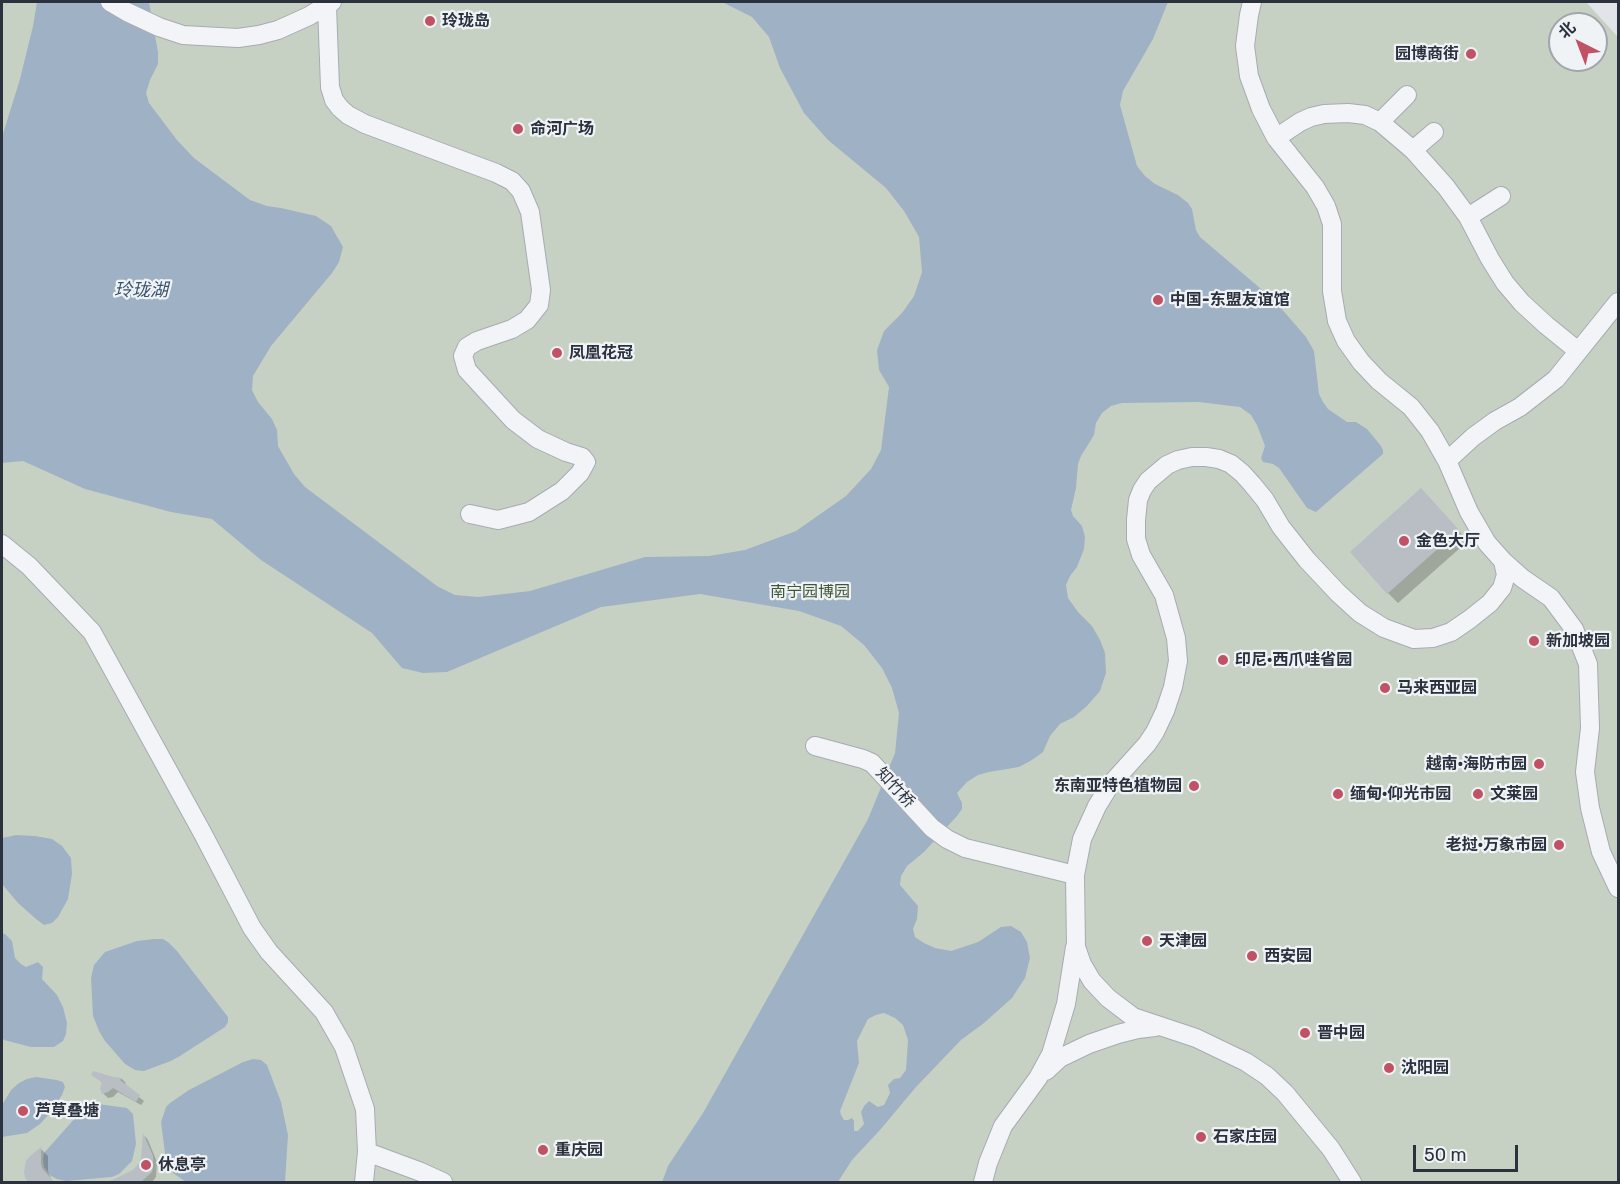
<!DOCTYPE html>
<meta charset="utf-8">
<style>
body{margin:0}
#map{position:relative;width:1620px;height:1184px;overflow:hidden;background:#e1e4e8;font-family:Rubik,"Noto Sans SC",sans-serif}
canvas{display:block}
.frame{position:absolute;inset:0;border:3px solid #2b323e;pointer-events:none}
.north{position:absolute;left:1548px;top:12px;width:60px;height:60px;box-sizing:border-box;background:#f0f3f6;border:2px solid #a1a6ac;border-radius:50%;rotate:318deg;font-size:16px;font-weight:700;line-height:24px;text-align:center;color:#2b323e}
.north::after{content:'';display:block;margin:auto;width:21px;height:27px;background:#c15265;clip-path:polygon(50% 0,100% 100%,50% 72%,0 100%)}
.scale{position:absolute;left:1413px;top:1145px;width:105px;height:27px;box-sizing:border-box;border:3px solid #2b323e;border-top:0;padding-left:8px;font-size:18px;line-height:21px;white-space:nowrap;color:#2b323e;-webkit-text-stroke:4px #f0f3f6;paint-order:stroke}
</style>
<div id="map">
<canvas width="1620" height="1184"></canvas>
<div class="frame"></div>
<div class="north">北</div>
<div class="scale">50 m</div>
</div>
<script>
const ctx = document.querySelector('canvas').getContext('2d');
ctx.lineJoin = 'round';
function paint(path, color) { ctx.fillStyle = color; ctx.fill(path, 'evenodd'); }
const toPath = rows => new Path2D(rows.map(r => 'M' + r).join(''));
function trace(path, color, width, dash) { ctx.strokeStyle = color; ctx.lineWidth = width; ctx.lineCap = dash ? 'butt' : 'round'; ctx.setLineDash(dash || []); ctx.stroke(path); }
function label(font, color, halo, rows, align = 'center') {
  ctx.font = font + ' Rubik,"Noto Sans SC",sans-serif'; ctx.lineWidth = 4.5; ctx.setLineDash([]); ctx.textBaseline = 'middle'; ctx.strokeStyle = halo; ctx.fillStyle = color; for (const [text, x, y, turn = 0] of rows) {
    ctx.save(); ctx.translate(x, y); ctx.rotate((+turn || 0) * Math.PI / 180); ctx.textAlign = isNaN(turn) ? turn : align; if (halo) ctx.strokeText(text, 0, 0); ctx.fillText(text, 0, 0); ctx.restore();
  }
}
paint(toPath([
 [2,2,1586,2,1618,37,1618,1182,2,1182],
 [1560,24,1596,24,1596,60,1560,60]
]), '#c7d1c3');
paint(toPath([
 [37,2,149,2,158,52,158,64,150,80,146,93,149,103,177,140,194,158,250,200,267,206,281,208,316,216,331,226,343,247,339,262,332,273,271,346,253,376,252,390,258,402,272,419,277,430,278,446,294,474,305,487,437,586,455,595,478,597,530,591,645,557,709,556,745,550,796,531,846,496,871,469,881,450,889,387,879,370,877,350,884,331,902,313,914,296,922,272,919,237,904,211,886,188,828,140,804,113,780,68,769,37,752,17,724,3,716,2,1168,2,1153,39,1123,91,1120,105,1137,166,1145,176,1155,184,1178,195,1188,203,1192,209,1196,230,1200,237,1274,300,1306,337,1314,351,1319,394,1323,402,1328,409,1347,422,1356,422,1367,429,1381,446,1383,450,1383,454,1316,512,1307,508,1279,468,1273,464,1263,462,1261,458,1265,446,1257,425,1251,415,1240,407,1199,402,1122,403,1111,406,1102,413,1096,423,1094,435,1081,456,1078,464,1076,488,1071,510,1073,516,1082,526,1085,537,1084,549,1077,567,1070,576,1066,585,1068,598,1078,612,1092,626,1100,640,1105,653,1106,673,1100,691,1087,706,1074,717,1060,724,1050,736,1043,752,1032,760,1019,767,989,772,978,775,967,782,957,793,962,803,962,809,957,816,924,852,907,866,901,876,900,885,918,906,917,919,913,929,915,937,924,943,935,948,951,951,978,942,1001,927,1011,926,1021,932,1027,942,1030,958,1025,978,1012,998,984,1023,961,1040,916,1087,880,1130,852,1160,838,1182,662,1182,668,1166,703,1113,868,819,895,753,899,713,892,688,882,668,864,645,841,626,799,611,700,594,601,607,447,672,423,673,402,668,372,633,261,560,212,519,171,512,85,489,23,461,2,463,2,137,20,79,33,26],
 [884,1013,895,1018,903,1025,908,1040,906,1070,900,1078,894,1079,888,1085,890,1093,884,1105,878,1107,869,1101,864,1106,861,1112,864,1124,858,1131,854,1131,854,1121,852,1118,848,1120,844,1120,841,1115,840,1111,859,1063,857,1041,868,1019,876,1015],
 [16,835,35,836,52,839,62,846,71,858,72,874,68,899,58,917,52,923,44,925,36,919,18,903,2,884,2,838],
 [2,933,5,934,12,941,15,958,21,964,26,967,38,962,43,967,42,979,57,995,63,1007,67,1023,66,1034,63,1041,54,1047,31,1047,4,1040,2,1037],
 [154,939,163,939,169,943,177,951,228,1017,228,1022,225,1027,180,1056,171,1061,144,1071,135,1070,125,1064,105,1041,99,1031,93,1016,91,978,94,965,105,952,137,941],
 [253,1059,261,1060,267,1065,281,1102,288,1135,285,1182,186,1182,173,1173,166,1161,161,1122,166,1107,170,1103,189,1090,243,1062],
 [36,1077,57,1080,63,1082,65,1087,62,1095,50,1113,40,1124,27,1133,2,1137,2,1105,11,1090,19,1083,27,1079],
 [98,1104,127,1108,133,1114,136,1144,132,1161,119,1174,112,1177,66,1181,57,1179,51,1176,44,1167,43,1159,44,1153,76,1117,92,1105]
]), '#9fb2c5');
paint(toPath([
 [1432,501,1468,541,1398,603,1388,593],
 [93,1075,113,1079,122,1079,126,1083,124,1085,144,1101,141,1105,118,1092,113,1097,108,1098,103,1093,103,1083],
 [145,1136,148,1140,157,1162,156,1177,152,1182,122,1182,119,1179,134,1171,143,1159],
 [41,1149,48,1156,48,1171,52,1181,55,1182,30,1182,27,1178]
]), '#0003');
paint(toPath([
 [1421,488,1459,530,1387,594,1350,552],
 [93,1071,114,1077,122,1078,120,1080,140,1095,136,1102,113,1088,108,1092,102,1094,100,1088,102,1082,91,1075],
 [143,1133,153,1156,153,1167,152,1172,141,1182,108,1182,133,1170,139,1163,141,1159],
 [41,1147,41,1163,42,1168,54,1182,28,1182,25,1178,24,1171,26,1161,30,1156]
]), '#b9bdc4');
const minor = toPath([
 [110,2,127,12,159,27,183,35,238,38,259,35,278,30,309,16,332,2],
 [1252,2,1249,15,1245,46,1249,76,1261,109,1276,138,1315,187,1326,206,1332,224,1332,291,1337,321,1346,341,1361,362,1379,381,1411,407,1430,431,1447,461],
 [327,6,330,87,334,100,340,108,348,115,365,124,496,173,512,181,521,191,530,212,541,290,539,305,527,320,512,329,477,341,467,347,463,356,467,370,513,420,538,439,566,452,582,457,586,462,580,473,562,491,529,512,498,520,470,514],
 [1380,122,1407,95],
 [1276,138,1300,122,1311,117,1324,114,1348,113,1365,115,1380,122,1413,150,1446,187,1468,217,1490,259,1505,283,1522,303,1546,325,1578,351],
 [1413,150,1434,132],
 [1468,217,1501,196],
 [1618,302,1556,379,1520,407,1495,421,1473,437,1447,461,1469,512,1487,543,1503,561,1522,578,1551,598,1574,629,1588,664,1590,728,1585,772,1590,808,1601,852,1618,888],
 [2,544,29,566,92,632,203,834,252,928,269,952,324,1012,344,1047,365,1109,367,1152,364,1182],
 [815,746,863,759,872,763,932,828,947,839,965,848,1075,875],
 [1046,1071,1060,1058,1089,1044,1118,1034,1138,1029,1155,1027],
 [367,1152,421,1172,443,1182],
 [983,1182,988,1163,1003,1126,1038,1078,1051,1054,1066,1004,1075,947],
 [1352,1182,1331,1149,1285,1093,1267,1076,1246,1062,1196,1038,1133,1017,1108,998,1092,981,1082,964,1076,947,1075,875,1082,839,1097,806,1110,785,1147,744,1155,732,1165,711,1173,687,1178,661,1176,638,1164,595,1141,555,1136,539,1136,520,1138,500,1142,490,1148,481,1167,465,1178,460,1192,457,1206,457,1219,459,1231,464,1242,473,1252,484,1265,500,1281,527,1307,560,1338,593,1360,613,1384,628,1414,639,1433,638,1451,632,1470,619,1490,603,1502,588,1506,575,1503,561]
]);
trace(minor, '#a7abb2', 20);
trace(minor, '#f3f4f7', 18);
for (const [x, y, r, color] of [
 [430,21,6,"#c15265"],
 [1471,54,6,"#c15265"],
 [518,129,6,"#c15265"],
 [1158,300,6,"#c15265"],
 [557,353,6,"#c15265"],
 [1404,541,6,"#c15265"],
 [1534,641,6,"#c15265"],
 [1223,660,6,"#c15265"],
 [1385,688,6,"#c15265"],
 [1539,764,6,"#c15265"],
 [1194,786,6,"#c15265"],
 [1338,794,6,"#c15265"],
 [1478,794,6,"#c15265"],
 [1559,845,6,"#c15265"],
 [1147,941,6,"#c15265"],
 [1252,956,6,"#c15265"],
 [1305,1033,6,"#c15265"],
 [1389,1068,6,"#c15265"],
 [23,1111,6,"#c15265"],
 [1201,1137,6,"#c15265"],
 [543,1150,6,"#c15265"],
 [146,1165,6,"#c15265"]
]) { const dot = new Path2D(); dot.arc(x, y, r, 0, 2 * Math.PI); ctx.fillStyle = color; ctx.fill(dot); trace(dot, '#f0f3f6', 2); }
label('bold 16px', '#2b323e', '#f0f3f6', [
 ["玲珑岛",442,21],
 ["园博商街",1459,54,"right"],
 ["命河广场",530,129],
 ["中国-东盟友谊馆",1170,300],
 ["凤凰花冠",569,353],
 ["金色大厅",1416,541],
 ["新加坡园",1546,641],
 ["印尼·西爪哇省园",1235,660],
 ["马来西亚园",1397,688],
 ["越南·海防市园",1527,764,"right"],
 ["东南亚特色植物园",1182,786,"right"],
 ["缅甸·仰光市园",1350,794],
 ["文莱园",1490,794],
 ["老挝·万象市园",1547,845,"right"],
 ["天津园",1159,941],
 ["西安园",1264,956],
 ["晋中园",1317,1033],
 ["沈阳园",1401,1068],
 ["芦草叠塘",35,1111],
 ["石家庄园",1213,1137],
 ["重庆园",555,1150],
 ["休息亭",158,1165]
], 'left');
label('16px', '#405839', '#f0f3f6', [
 ["南宁园博园",810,592]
]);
label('16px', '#2b323e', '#f0f3f6', [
 ["知竹桥",895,788,47]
]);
label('italic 18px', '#39526e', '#f0f3f6', [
 ["玲珑湖",141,291]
]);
</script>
